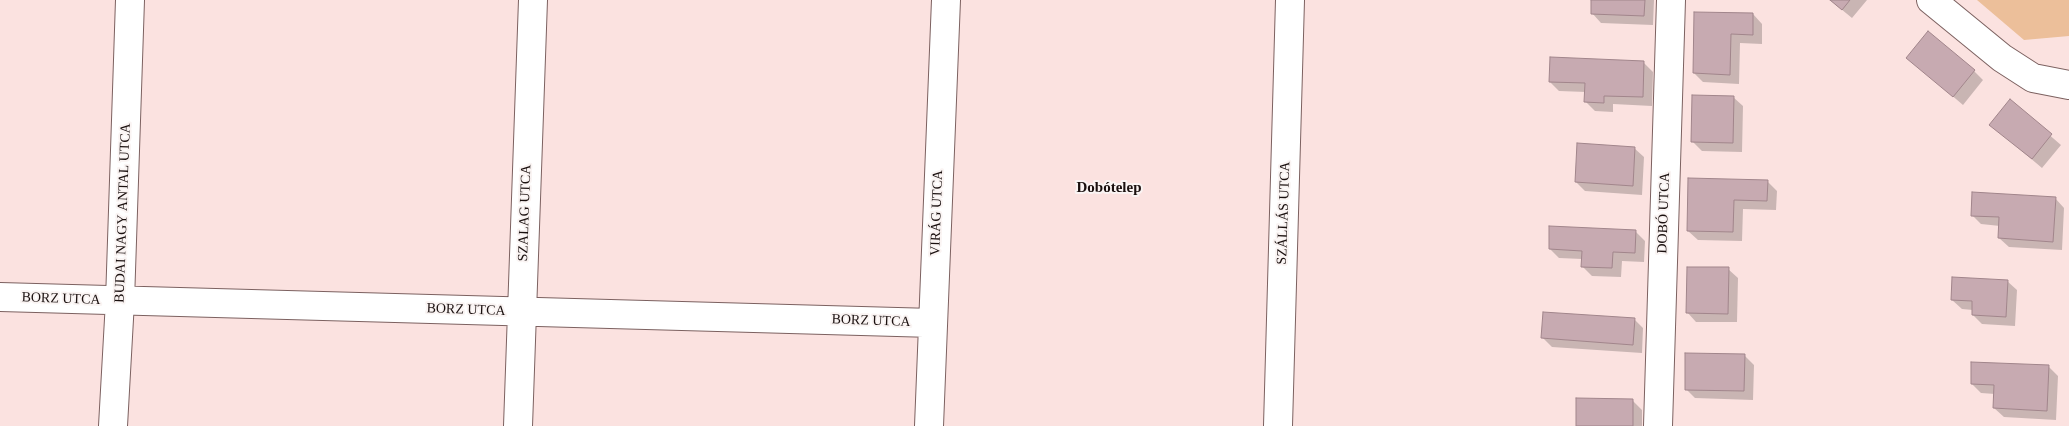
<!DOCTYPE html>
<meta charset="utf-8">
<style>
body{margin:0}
canvas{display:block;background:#fbe2e0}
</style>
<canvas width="2069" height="426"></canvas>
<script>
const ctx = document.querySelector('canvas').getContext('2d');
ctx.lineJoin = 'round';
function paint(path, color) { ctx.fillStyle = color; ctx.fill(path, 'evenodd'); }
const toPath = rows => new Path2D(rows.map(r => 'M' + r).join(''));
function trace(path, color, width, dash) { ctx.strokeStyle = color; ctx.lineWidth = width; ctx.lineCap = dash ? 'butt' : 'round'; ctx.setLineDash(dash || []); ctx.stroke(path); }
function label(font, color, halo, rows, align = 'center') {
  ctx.font = font + ' "Times New Roman",serif'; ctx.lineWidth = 4; ctx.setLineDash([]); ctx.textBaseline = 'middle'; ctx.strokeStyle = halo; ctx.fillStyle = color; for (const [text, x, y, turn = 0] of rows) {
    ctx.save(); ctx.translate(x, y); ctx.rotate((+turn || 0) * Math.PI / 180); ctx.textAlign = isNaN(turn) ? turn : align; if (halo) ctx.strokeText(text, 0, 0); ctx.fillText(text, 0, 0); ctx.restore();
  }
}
paint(toPath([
 [1977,0,2069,0,2069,36,2024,40]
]), '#ecbf9a');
paint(toPath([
 [1593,0,1654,0,1653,25,1601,23,1592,13],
 [1830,0,1867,0,1852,18],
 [1695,13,1753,14,1762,24,1762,44,1740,43,1739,84,1703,82,1694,73],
 [1908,58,1974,71,1983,80,1963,105],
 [1643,62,1653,72,1652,106,1613,104,1613,112,1595,111,1586,102,1586,92,1559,91,1550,82],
 [1733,97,1743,106,1742,152,1702,151,1692,141],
 [2010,101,2061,145,2042,168,1991,125],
 [1634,148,1644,157,1642,195,1585,191,1576,182],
 [1689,179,1767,181,1777,191,1776,210,1743,209,1742,241,1698,240,1688,231],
 [2055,198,2064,208,2062,250,2009,247,1999,238,2000,226,1981,224,1972,215],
 [1636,232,1645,241,1644,262,1622,261,1621,277,1592,276,1582,266,1582,259,1559,258,1550,249],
 [1728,269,1738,278,1737,322,1696,322,1687,312],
 [2007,281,2017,290,2015,326,1982,324,1973,315,1973,310,1962,309,1952,300],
 [1634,319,1643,328,1642,353,1552,347,1543,338],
 [1744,355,1754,365,1753,400,1695,398,1686,389],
 [2048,366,2058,376,2056,420,2004,417,1994,408,1995,394,1981,393,1972,384],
 [1633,401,1642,410,1642,426,1577,426]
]), '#0003');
const building = toPath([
 [1591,0,1645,0,1644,16,1591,14,1591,0],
 [1830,0,1850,0,1842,10,1830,0],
 [1694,12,1753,13,1753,35,1731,34,1730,75,1693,73,1694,12],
 [1928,31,1975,70,1953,97,1906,58,1928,31],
 [1550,57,1644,61,1643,97,1604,96,1604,103,1584,102,1585,83,1549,82,1550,57],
 [1692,95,1734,96,1733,143,1691,142,1692,95],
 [2010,99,2052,134,2032,159,1989,125,2010,99],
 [1577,143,1635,147,1633,186,1575,182,1577,143],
 [1688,178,1768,180,1767,201,1734,200,1733,232,1687,231,1688,178],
 [1972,192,2056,197,2053,242,1998,238,1999,217,1971,216,1972,192],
 [1549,226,1636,230,1635,253,1613,252,1612,268,1581,267,1582,251,1549,249,1549,226],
 [1687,267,1729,267,1728,314,1686,313,1687,267],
 [1952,277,2008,280,2006,317,1972,315,1972,301,1951,300,1952,277],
 [1543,312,1635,318,1633,345,1541,338,1543,312],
 [1685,353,1745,354,1744,391,1685,390,1685,353],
 [1971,362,2049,365,2047,411,1993,408,1994,385,1971,384,1971,362],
 [1576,398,1633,399,1633,426,1576,426,1576,398]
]);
paint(building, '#c7aab1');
trace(building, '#a1858b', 1);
const street = toPath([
 [1931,0,2002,58,2033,78,2069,85],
 [0,297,933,323],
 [113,426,120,301,130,0],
 [518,426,533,0],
 [929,426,946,0],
 [1278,426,1290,0],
 [1658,426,1671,0]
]);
trace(street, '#7c6160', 30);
trace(street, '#fff', 28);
label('14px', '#1a100f', '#faf4f3', [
 ["BUDAI NAGY ANTAL UTCA",123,213,-88],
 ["SZALAG UTCA",525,213,-88],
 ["VIRÁG UTCA",937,213,-88],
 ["SZÁLLÁS UTCA",1284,213,-88],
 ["DOBÓ UTCA",1664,213,-88],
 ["BORZ UTCA",61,299,2],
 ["BORZ UTCA",466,310,2],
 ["BORZ UTCA",871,321,2]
]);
label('bold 15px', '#1a100f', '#faf4f3', [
 ["Dobótelep",1109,188]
]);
</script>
